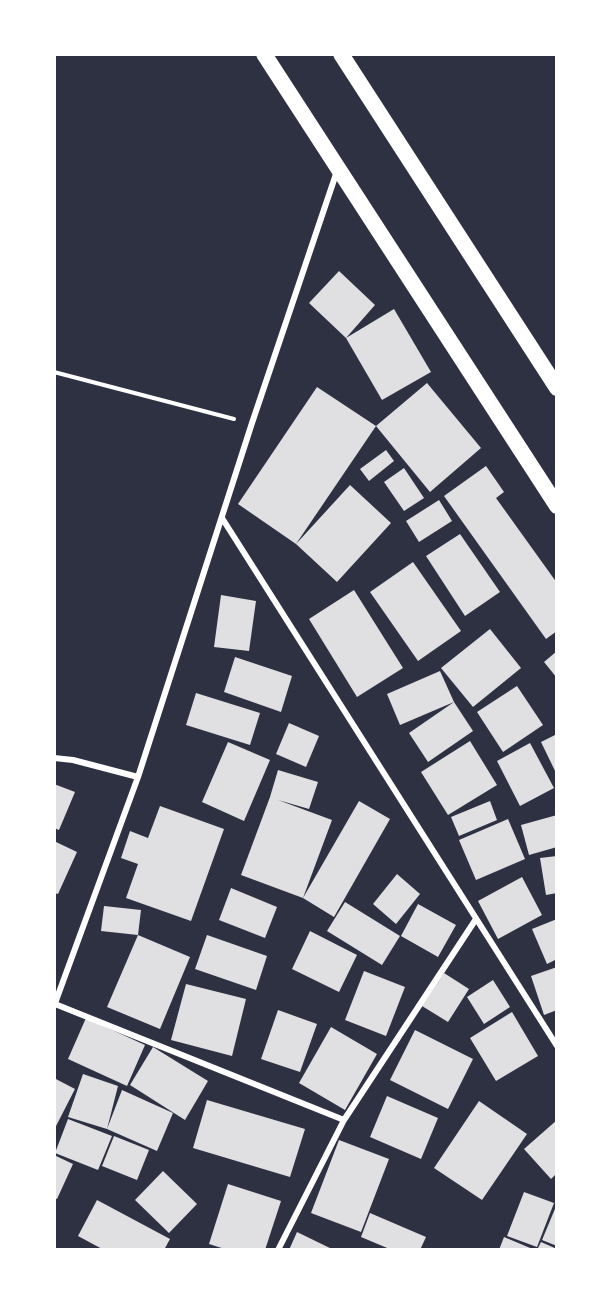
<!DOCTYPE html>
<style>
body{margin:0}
#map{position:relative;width:611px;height:1304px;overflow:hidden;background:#2d3142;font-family:"Golos Text",sans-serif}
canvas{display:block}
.frame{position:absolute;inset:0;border:56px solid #fff;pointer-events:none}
</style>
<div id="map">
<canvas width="611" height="1304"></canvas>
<div class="frame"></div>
</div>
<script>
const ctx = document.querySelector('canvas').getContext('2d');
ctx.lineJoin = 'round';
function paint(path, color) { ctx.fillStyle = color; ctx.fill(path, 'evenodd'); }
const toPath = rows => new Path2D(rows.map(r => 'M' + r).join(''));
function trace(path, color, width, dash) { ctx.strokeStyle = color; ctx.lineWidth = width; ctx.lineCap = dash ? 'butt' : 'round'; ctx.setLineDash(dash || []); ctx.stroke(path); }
paint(toPath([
 [339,271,375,305,346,338,394,309,431,372,382,400,346,338,309,303],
 [427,383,481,448,430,492,376,426],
 [317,387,376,426,296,544,350,485,391,523,337,582,296,544,238,504],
 [386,450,394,461,369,481,360,469],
 [486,466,504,492,496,498,557,583,557,631,546,639,444,496],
 [404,468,424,498,404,511,384,482],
 [439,500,452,521,419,542,406,521],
 [460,534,500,592,465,616,426,556],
 [413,562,461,631,418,661,370,592],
 [354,590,403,668,357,697,309,619],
 [221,595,256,601,249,651,214,647],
 [490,629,521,668,473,707,441,668],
 [557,651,557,678,544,662],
 [235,657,292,676,281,712,224,692],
 [440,671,454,702,400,725,387,694],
 [517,686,543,725,503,752,477,712],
 [196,693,260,713,250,745,186,725],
 [454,702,473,731,428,762,409,733],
 [289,723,319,736,306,767,276,754],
 [557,734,557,775,541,742],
 [470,741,497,785,448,815,421,772],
 [228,742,270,760,244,821,202,802],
 [530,743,554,788,520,806,497,761],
 [278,770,318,782,309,809,278,800,332,820,303,898,241,875,270,797],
 [54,784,75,792,59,830,54,828],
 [359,801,390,819,334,917,303,898],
 [490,801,497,820,459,836,451,817],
 [160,806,224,829,191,921,126,898,138,864,121,858,130,831,148,838],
 [557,815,557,847,529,855,521,825],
 [508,819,525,859,476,880,459,840],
 [54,841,77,852,58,894,54,893],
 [557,856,557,893,546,895,540,858],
 [397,874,420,894,396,924,373,904],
 [522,877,542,915,498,939,478,901],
 [231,888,277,907,265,938,219,920],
 [345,902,400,936,382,965,327,931],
 [418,904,456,925,438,957,401,936],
 [104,906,141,910,138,935,101,931],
 [557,919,557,959,547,964,532,929],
 [310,931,357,955,339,992,292,969],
 [138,935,190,957,160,1029,107,1007],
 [207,935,267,956,256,990,195,969],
 [557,967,557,1010,544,1015,531,976],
 [364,971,405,987,386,1036,345,1020],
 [444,973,469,989,448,1022,422,1006],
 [493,980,510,1007,484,1024,467,997],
 [186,984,246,999,232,1056,171,1040],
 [278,1010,317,1024,300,1072,261,1059],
 [512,1012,538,1056,496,1081,470,1038],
 [86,1018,145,1045,127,1086,68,1059],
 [331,1027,377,1054,345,1110,299,1083],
 [415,1030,473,1059,448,1109,390,1080],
 [153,1047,208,1081,185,1120,130,1085],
 [83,1074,118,1086,107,1129,68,1117],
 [54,1078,75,1089,54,1130],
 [122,1090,173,1113,157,1151,107,1129],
 [387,1096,438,1118,421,1159,370,1137],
 [207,1100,305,1129,290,1177,193,1148],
 [479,1101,527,1134,482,1200,434,1168],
 [68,1119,112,1136,98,1170,55,1153],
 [557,1120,557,1173,551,1179,524,1149],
 [114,1136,149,1150,137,1180,102,1166],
 [339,1140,389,1159,361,1232,311,1213],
 [54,1155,73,1164,57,1199,54,1198],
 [163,1171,197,1204,169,1233,135,1200],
 [228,1184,281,1201,265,1250,228,1250,209,1244],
 [524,1192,554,1203,537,1247,507,1236],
 [97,1200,170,1239,164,1250,104,1250,78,1236],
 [557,1204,557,1246,542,1240],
 [370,1213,426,1237,420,1250,392,1250,361,1237],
 [297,1232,334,1250,289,1250],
 [504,1237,535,1250,499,1250],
 [541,1242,557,1249,557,1250,537,1250]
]), '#e0e0e3');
trace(toPath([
 [54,372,234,419]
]), '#fff', 4);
trace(toPath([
 [222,518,557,1046],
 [54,758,73,760,138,777],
 [55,1004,344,1120],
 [54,1006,138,777,252,423,337,171],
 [278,1250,344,1120,476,919]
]), '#fff', 6);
trace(toPath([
 [264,54,557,506],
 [341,54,557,388]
]), '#fff', 16);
</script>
